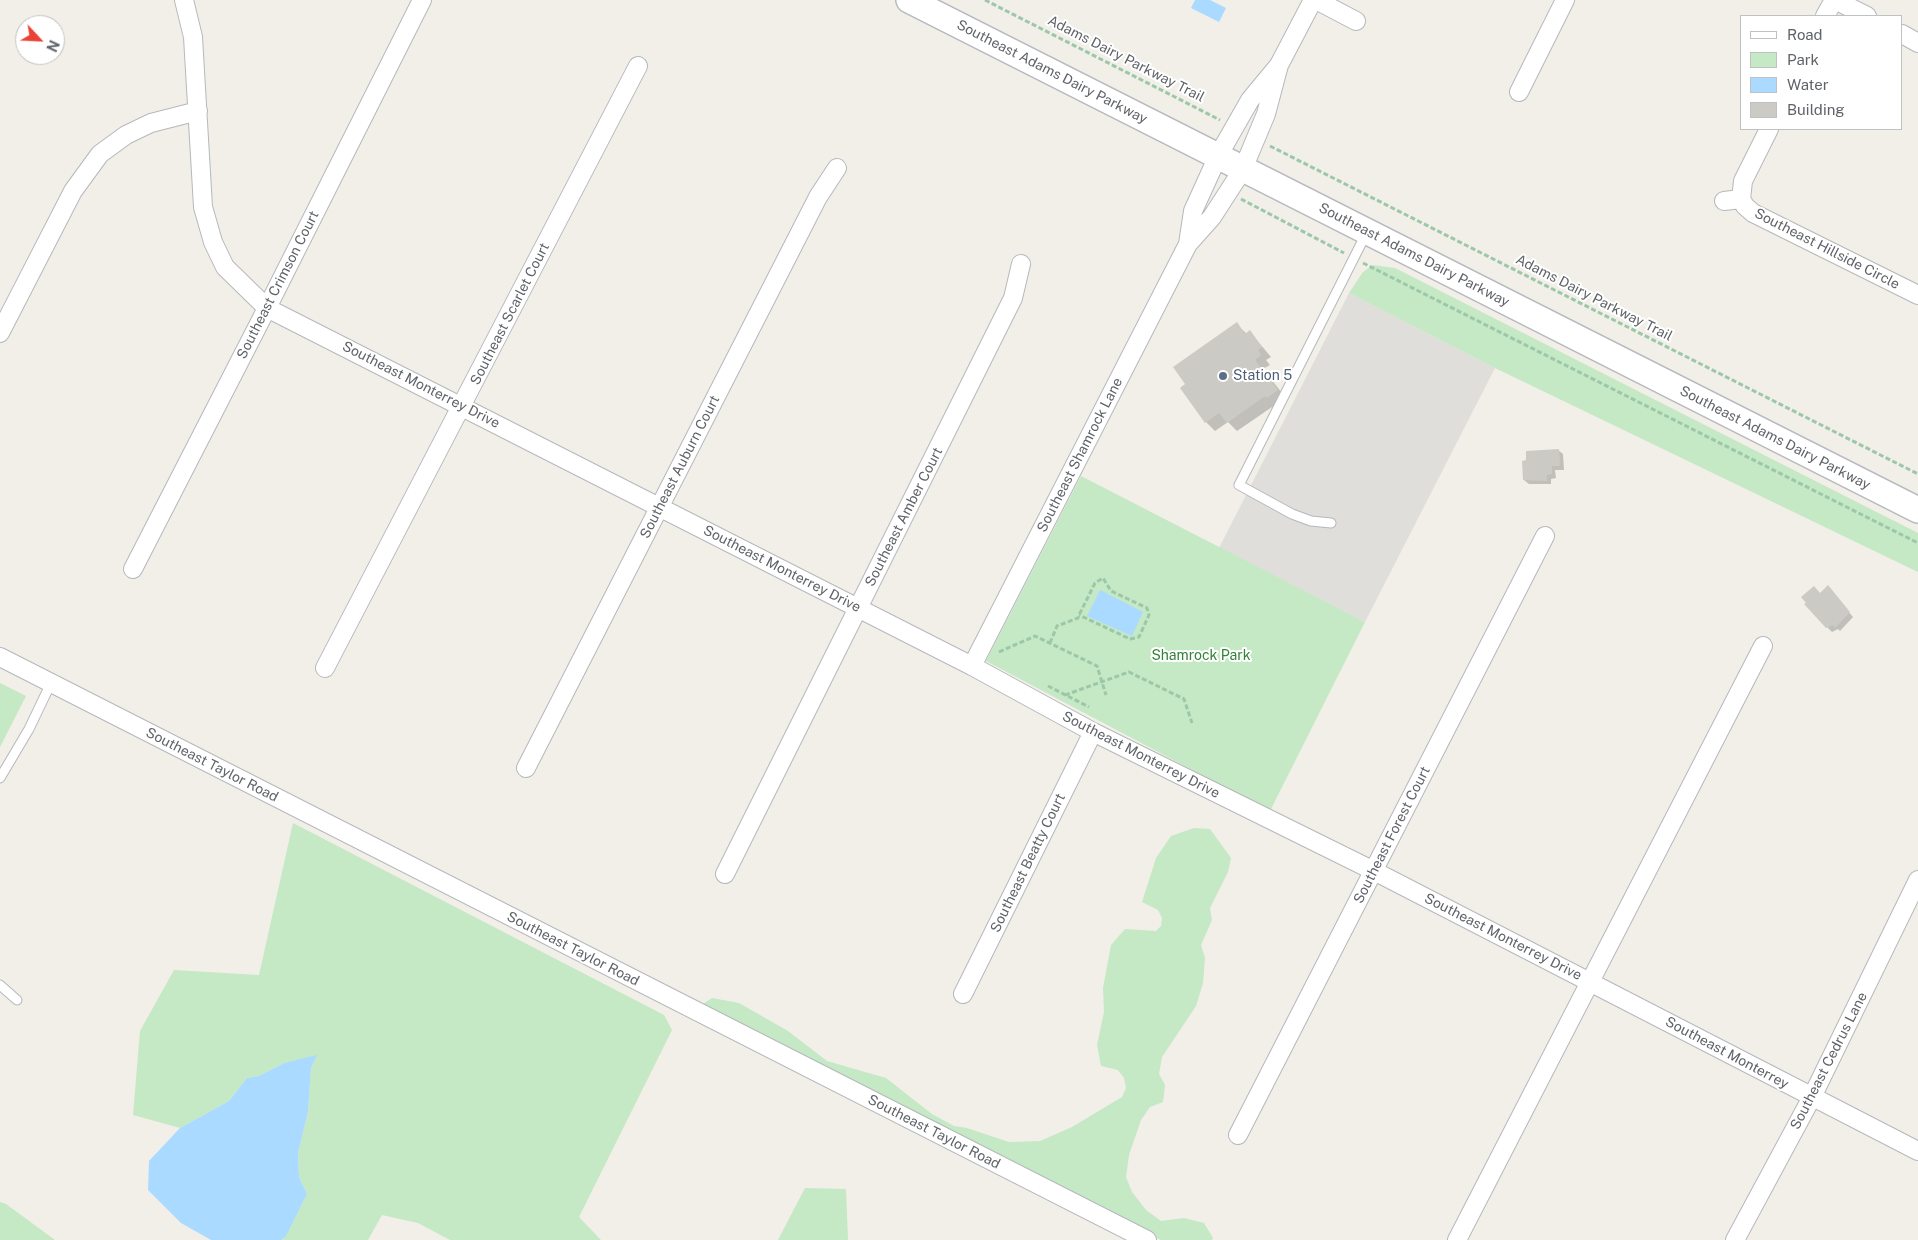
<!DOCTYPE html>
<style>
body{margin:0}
#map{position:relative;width:1918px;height:1240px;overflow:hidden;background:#f1efe8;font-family:"Public Sans",sans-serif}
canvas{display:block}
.legend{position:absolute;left:1740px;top:15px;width:162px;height:115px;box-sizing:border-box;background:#fff;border:1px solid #bfc1c3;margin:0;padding:6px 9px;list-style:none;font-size:15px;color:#5f6368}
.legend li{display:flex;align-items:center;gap:10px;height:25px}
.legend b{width:25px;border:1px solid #bfc1c3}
.north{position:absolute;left:15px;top:15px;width:50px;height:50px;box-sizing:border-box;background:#fff;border:1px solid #bfc1c3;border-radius:50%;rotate:115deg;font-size:14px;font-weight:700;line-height:20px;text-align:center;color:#5f6368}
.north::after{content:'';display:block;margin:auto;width:18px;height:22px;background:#ea4335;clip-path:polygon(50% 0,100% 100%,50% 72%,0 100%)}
</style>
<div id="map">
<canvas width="1918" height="1240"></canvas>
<ul class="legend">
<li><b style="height:6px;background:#fff"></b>Road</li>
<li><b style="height:14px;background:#c5e8c5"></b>Park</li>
<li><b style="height:14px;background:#aadaff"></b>Water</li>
<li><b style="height:14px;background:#cccac5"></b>Building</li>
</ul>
<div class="north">N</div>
</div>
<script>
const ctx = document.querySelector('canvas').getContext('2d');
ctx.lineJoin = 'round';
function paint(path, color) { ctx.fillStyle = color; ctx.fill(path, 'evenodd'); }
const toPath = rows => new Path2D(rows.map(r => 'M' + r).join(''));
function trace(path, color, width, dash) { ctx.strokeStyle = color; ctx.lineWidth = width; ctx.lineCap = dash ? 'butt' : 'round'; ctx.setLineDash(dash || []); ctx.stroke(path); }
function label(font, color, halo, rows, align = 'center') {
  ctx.font = font + ' "Public Sans",sans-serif'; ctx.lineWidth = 4; ctx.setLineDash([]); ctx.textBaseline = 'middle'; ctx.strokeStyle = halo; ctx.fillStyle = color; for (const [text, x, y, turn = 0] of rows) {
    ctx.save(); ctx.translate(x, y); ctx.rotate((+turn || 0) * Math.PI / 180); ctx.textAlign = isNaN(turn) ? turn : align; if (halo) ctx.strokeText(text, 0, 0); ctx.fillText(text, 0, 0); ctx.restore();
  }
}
paint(toPath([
 [1349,293,1495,368,1365,622,1219,548]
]), '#e0deda');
paint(toPath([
 [1373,265,1395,268,1918,533,1918,572,1495,368,1349,293,1363,272],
 [1081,476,1365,622,1270,811,986,661],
 [0,683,26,696,0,747],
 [293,823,664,1015,672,1030,579,1217,601,1240,450,1240,418,1223,382,1215,368,1240,281,1240,286,1235,307,1194,299,1177,298,1153,308,1112,311,1068,316,1056,284,1063,259,1076,247,1078,229,1101,180,1128,133,1115,140,1031,174,970,259,975],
 [1194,828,1210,829,1231,858,1228,872,1210,908,1212,920,1201,945,1205,958,1203,983,1196,1006,1162,1057,1159,1074,1165,1085,1163,1102,1150,1107,1141,1120,1129,1155,1126,1177,1132,1192,1146,1210,1161,1221,1184,1218,1204,1223,1213,1238,1212,1240,1161,1240,1140,1230,1106,1208,1015,1167,818,1066,703,1004,712,998,739,1003,788,1031,827,1061,886,1078,932,1114,954,1126,967,1128,1009,1142,1040,1141,1072,1127,1122,1097,1126,1088,1124,1078,1118,1070,1101,1066,1097,1045,1104,1012,1103,988,1111,945,1125,929,1156,931,1161,926,1162,918,1158,910,1142,902,1156,858,1171,836],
 [805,1188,846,1189,848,1240,778,1240],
 [0,1202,6,1204,55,1240,0,1240]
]), '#c5e8c5');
paint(toPath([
 [1195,0,1210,0,1226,8,1219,22,1191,8],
 [1100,590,1143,612,1132,636,1087,616],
 [317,1055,311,1068,308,1112,298,1153,299,1177,307,1194,286,1236,281,1240,211,1240,181,1223,148,1190,149,1161,180,1128,229,1101,247,1078,259,1076,284,1063]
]), '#aadaff');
paint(toPath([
 [1236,324,1247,334,1250,332,1271,357,1266,360,1270,365,1263,369,1282,393,1275,405,1237,431,1228,422,1215,431,1206,422],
 [1558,450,1563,454,1564,470,1555,470,1556,478,1551,479,1551,484,1529,484,1524,480],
 [1832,592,1853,617,1840,631,1838,629,1832,632,1816,616,1820,594]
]), '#0003');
paint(toPath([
 [1237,322,1245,334,1250,330,1262,347,1258,350,1261,355,1255,360,1278,390,1267,398,1265,396,1227,423,1219,413,1205,423,1180,388,1185,384,1173,367],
 [1559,449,1560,466,1552,466,1552,474,1547,475,1547,481,1523,480,1522,461,1526,460,1526,451],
 [1828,585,1850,612,1835,628,1833,625,1826,628,1804,604,1806,603,1801,597,1814,586,1820,593]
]), '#cccac5');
const lane = toPath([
 [1331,523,1311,521,1292,514,1239,485,1367,232],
 [0,778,29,729,51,683],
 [0,985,17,1000]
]);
const street = toPath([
 [184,0,193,37,203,207,213,242,225,267,267,308,972,666,1093,732,1374,871,1918,1151],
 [1316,0,1356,21],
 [1835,0,1867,16],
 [1825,16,1834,0],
 [1902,34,1918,43],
 [1519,92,1565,0],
 [1769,129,1743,181,1741,199,1745,206,1753,213,1918,295],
 [1724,201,1741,199],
 [1188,244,1193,211,1218,156,1250,100,1279,65,1313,0],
 [0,333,73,191,100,154,126,135,151,123,198,111],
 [133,569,267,308,422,0],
 [0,657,1147,1240],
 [972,666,1188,244,1212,217,1243,169,1266,114,1279,65],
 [325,668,638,66],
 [526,768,818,197,837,168],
 [725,874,1013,298,1021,264],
 [963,994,1093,732],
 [1238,1135,1545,536],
 [1457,1240,1763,646],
 [1735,1240,1812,1097,1918,880]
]);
const secondary = toPath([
 [909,0,1918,510]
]);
trace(lane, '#b5b8bc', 11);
trace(street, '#b5b8bc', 20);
trace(secondary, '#b6babf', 28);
trace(toPath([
 [985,0,1220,120],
 [1270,146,1918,474],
 [1241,199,1344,253],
 [1363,263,1918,543],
 [1050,643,1057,626,1078,618,1079,615,1095,583,1103,578,1111,591,1147,608,1149,615,1139,637,1130,639,1079,615],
 [999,652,1035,636,1097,666,1106,695],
 [1048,686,1089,707],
 [1065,695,1129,672,1184,699,1192,723]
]), '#9cc7a9', 3, [5, 2.5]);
trace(lane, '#fff', 9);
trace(street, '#fff', 18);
trace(secondary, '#fff', 25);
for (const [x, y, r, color] of [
 [1223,376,5,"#5c6f8a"]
]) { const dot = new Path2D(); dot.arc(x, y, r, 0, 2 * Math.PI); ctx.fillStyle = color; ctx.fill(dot); trace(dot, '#fff', 2); }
label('14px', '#5f6368', '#fff', [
 ["Adams Dairy Parkway Trail",1126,59,27],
 ["Southeast Adams Dairy Parkway",1052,72,27],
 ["Southeast Hillside Circle",1827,249,27],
 ["Southeast Adams Dairy Parkway",1414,255,27],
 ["Southeast Crimson Court",278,285,-63],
 ["Adams Dairy Parkway Trail",1594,298,27],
 ["Southeast Scarlet Court",510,314,-63],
 ["Southeast Monterrey Drive",421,385,27],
 ["Southeast Adams Dairy Parkway",1775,438,27],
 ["Southeast Shamrock Lane",1080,455,-63],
 ["Southeast Auburn Court",680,467,-63],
 ["Southeast Amber Court",904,517,-63],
 ["Southeast Monterrey Drive",782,569,27],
 ["Southeast Monterrey Drive",1141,755,27],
 ["Southeast Taylor Road",212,765,27],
 ["Southeast Forest Court",1392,835,-63],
 ["Southeast Beatty Court",1028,863,-64],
 ["Southeast Monterrey Drive",1503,937,27],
 ["Southeast Taylor Road",573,949,27],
 ["Southeast Monterrey",1727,1053,28],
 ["Southeast Cedrus Lane",1829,1061,-63],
 ["Southeast Taylor Road",934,1132,27]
]);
label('14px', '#4e5e75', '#fff', [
 ["Station 5",1233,376]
], 'left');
label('14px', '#348238', '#fff', [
 ["Shamrock Park",1201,656]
]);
</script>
